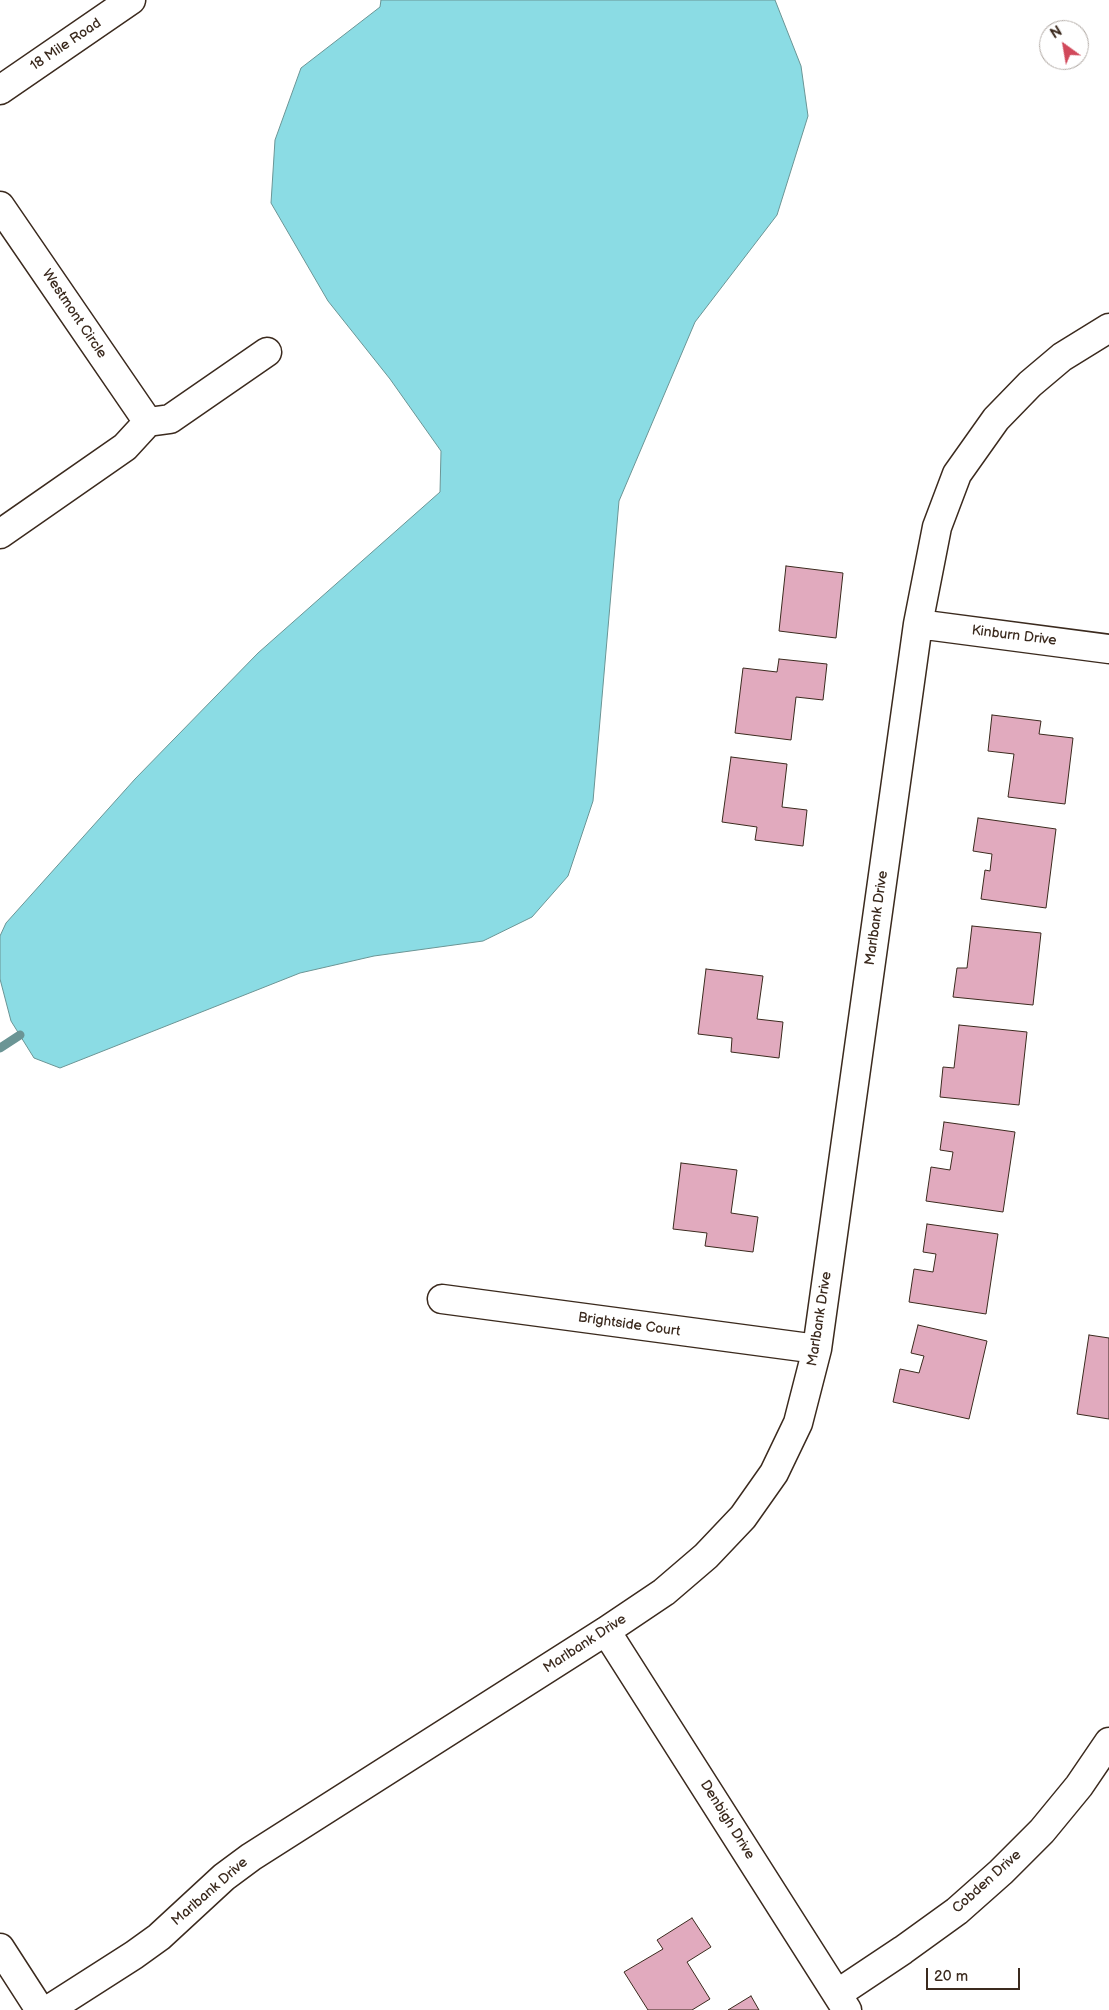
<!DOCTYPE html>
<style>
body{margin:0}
#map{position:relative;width:1109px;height:2010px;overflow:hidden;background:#fff;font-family:"Balsamiq Sans",sans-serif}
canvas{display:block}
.north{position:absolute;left:1039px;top:20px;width:50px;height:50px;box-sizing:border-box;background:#fff;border:1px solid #b1aaa5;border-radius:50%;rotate:328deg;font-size:14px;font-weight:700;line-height:20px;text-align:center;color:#3b2a1e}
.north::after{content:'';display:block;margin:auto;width:18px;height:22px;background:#d1495b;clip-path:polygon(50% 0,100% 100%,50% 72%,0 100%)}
.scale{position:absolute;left:926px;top:1968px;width:94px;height:22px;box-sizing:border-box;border:2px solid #3b2a1e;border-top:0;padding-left:6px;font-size:15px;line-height:18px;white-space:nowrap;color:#3b2a1e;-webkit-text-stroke:4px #fff;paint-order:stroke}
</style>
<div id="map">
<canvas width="1109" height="2010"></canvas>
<div class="north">N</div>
<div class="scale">20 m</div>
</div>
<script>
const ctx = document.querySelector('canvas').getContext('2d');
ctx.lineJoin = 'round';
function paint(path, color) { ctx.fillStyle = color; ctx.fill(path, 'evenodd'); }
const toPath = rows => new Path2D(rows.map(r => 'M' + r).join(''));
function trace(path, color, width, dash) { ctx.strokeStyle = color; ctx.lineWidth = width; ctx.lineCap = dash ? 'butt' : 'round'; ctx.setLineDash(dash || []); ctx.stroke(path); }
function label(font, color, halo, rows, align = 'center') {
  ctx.font = font + ' "Balsamiq Sans",sans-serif'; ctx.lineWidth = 4; ctx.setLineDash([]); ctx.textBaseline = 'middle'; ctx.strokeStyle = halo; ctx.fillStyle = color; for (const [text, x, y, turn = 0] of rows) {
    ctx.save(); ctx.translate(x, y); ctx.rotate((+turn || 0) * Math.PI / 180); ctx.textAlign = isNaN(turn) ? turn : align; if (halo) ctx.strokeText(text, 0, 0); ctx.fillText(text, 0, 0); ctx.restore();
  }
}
const water = toPath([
 [381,0,775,0,801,66,808,116,777,215,695,322,619,501,593,801,568,876,532,917,483,941,374,956,300,973,60,1068,34,1058,11,1021,0,979,0,936,6,923,135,779,258,653,440,492,441,451,390,379,328,301,271,203,275,140,301,68,380,7,381,0]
]);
paint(water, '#8bdce4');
trace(water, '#6b9595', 1);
trace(toPath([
 [0,1048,20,1035]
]), '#6b9595', 9);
const building = toPath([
 [786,566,843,573,836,638,779,631,786,566],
 [779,659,827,664,823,700,796,697,791,740,735,733,743,668,777,672,779,659],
 [992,715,1041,721,1039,734,1073,738,1065,804,1008,797,1014,754,988,751,992,715],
 [731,757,787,764,782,807,807,810,803,846,755,840,757,827,722,822,731,757],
 [978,818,1056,829,1046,908,981,899,985,870,990,871,992,854,973,851,978,818],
 [972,926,1041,933,1033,1005,953,997,957,968,967,968,972,926],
 [706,969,763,976,757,1019,783,1022,779,1058,731,1052,732,1038,698,1034,706,969],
 [959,1025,1027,1032,1019,1105,940,1097,943,1067,954,1068,959,1025],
 [944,1122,1015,1132,1003,1212,926,1201,931,1167,950,1170,953,1152,940,1150,944,1122],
 [681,1163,737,1170,731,1213,758,1217,753,1252,705,1246,707,1233,673,1229,681,1163],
 [927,1224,998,1234,986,1314,909,1302,914,1269,933,1272,936,1254,923,1252,927,1224],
 [918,1325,987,1341,969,1419,893,1402,900,1369,919,1373,924,1356,911,1353,918,1325],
 [1089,1335,1109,1338,1109,1419,1077,1414,1089,1335],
 [692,1918,711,1947,687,1962,710,1999,692,2010,648,2010,624,1972,663,1949,657,1940,692,1918],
 [751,1996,759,2010,728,2010,751,1996]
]);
paint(building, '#e1aabe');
trace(building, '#3b2a1e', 1);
const minor = toPath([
 [0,206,148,422],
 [0,534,125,447,148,422,170,419,267,352],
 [918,624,1109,649],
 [442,1299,817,1349],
 [606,1631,847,2010],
 [0,1948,40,2010],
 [837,1994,903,1950,957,1911,1001,1872,1042,1831,1079,1786,1109,1742],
 [48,2010,134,1955,159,1937,224,1877,251,1857,606,1631,664,1592,706,1556,743,1517,774,1473,798,1423,817,1349,918,624,937,527,957,474,996,419,1030,384,1062,357,1109,328]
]);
const major = toPath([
 [0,90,131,0]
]);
trace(minor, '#3b2a1e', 31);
trace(major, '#3b2a1e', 31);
trace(minor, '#fff', 28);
trace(major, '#fff', 28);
label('14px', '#3b2a1e', '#fff', [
 ["18 Mile Road",66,45,-34],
 ["Westmont Circle",74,314,56],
 ["Kinburn Drive",1014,636,7],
 ["Marlbank Drive",877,918,-82],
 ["Marlbank Drive",820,1319,-81],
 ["Brightside Court",629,1325,8],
 ["Marlbank Drive",585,1644,-33],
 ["Denbigh Drive",727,1820,58],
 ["Cobden Drive",987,1882,-42],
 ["Marlbank Drive",210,1892,-41]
]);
</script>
